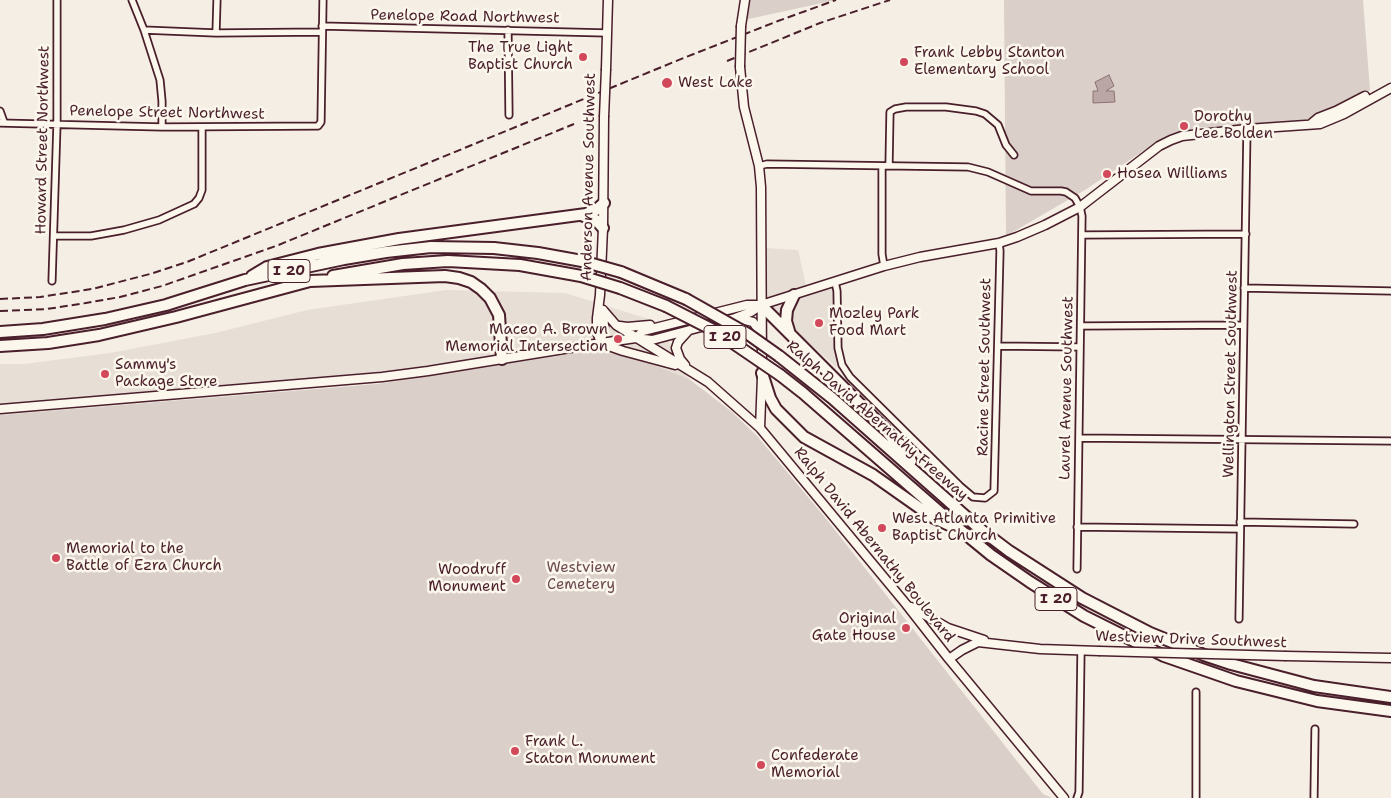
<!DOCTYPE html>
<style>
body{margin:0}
canvas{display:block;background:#f4eee4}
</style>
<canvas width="1391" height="798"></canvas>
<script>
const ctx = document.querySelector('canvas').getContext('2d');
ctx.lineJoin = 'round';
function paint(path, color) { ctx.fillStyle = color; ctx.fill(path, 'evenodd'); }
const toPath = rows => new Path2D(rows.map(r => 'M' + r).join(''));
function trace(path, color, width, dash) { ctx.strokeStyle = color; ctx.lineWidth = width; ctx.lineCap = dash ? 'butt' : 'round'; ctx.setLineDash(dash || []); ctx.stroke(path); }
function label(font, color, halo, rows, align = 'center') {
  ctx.font = font + ' "Shantell Sans",sans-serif'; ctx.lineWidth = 5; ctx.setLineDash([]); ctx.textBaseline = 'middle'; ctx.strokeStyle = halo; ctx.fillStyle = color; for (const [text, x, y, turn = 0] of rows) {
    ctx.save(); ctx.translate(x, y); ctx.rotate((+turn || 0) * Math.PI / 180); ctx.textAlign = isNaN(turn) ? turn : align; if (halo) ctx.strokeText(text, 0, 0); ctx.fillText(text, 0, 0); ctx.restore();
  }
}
paint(toPath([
 [766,248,798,250,806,285,831,278,834,291,835,348,837,368,777,314,765,299],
 [446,290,565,293,658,322,689,379,631,356,589,351,446,369,0,408,0,364,24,364,110,353,215,333,307,310]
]), '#e7dfd6');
paint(toPath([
 [747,0,836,0,744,20],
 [1004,0,1363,0,1370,90,1324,125,1289,121,1227,129,1198,127,1149,147,1085,190,1006,236],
 [589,351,631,356,689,379,732,412,757,436,823,515,1043,794,1052,798,0,798,0,415,377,384]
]), '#dbd0c9');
const water = toPath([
 [1109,75,1114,86,1106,91,1114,91,1115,102,1093,103,1093,91,1098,91,1095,82,1109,75]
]);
paint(water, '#baa7a5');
trace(water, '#8d7174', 1);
const street = toPath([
 [132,0,144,30,160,80,162,101,162,127],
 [322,26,607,33],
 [144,30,216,33,322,32],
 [508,30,509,115],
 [216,33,217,0],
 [0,111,4,122],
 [0,123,162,127,318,126,321,122,323,0],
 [759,166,767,164,968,167,988,172,1031,191,1061,191,1066,192,1075,198,1080,207,1082,216,1077,569],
 [882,166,882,254,884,266],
 [889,166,890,112,895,109,906,107,946,107,976,111,985,114,998,125,1006,145,1014,155],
 [1082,235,1246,234],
 [54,236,91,236,124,230,159,220,194,204,199,198,202,190,202,127],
 [52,281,57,124,57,0],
 [835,282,837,291,838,348,842,365,850,377,960,486,973,497,985,498,994,491,1000,251,999,243],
 [1244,288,1391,291],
 [1081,326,1243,325],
 [998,346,1080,347],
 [1079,438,1391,441],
 [1240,522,1354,524],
 [1077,527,1240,529],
 [1239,619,1247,129],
 [1196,692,1196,798],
 [1077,798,1079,792,1081,651],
 [1314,798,1315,729]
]);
const secondary = toPath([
 [741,26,745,0],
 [740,67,744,107,759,166,761,187,762,366],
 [606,69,608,0],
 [1312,123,1318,118,1336,111,1365,96],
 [603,310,616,325,708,382,760,428,906,604,949,659,1064,798],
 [737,318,753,322,760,332],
 [620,326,627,327,650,325],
 [636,338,643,331,747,305,761,305,884,266,920,257,999,243,1017,237,1045,225,1080,207,1159,146,1171,140,1182,136,1247,129,1320,124,1344,114,1391,88],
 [601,341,604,326,603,310],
 [601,343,597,332,597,318,600,295,603,228,604,117],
 [603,344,623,351,675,365],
 [685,365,680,359,676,348,678,342,688,331],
 [0,409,382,377,428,371,601,343,636,338,652,340,735,318,751,312,761,305],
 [760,428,762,377],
 [911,607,948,628,984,640],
 [1286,656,1391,658],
 [949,659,962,650,978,642,1040,649,1099,651]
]);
const highway = toPath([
 [581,215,596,220,603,228],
 [621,272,686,299],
 [252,276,267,267,318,254,399,239,586,214,596,210,604,203],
 [333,276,403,264,448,261,520,265,581,276],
 [620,288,666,306],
 [761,305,885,429,911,461],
 [789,331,786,321,787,310,794,295],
 [0,332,43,329,105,319,166,305,245,280,344,259,386,252,431,247,494,248,538,253,582,261],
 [0,346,48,343,99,335,176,317,310,281,445,276,459,278,471,282,481,289,490,298,499,315,502,359],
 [779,356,832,398,980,529,1009,551,1082,598,1150,633,1204,655,1231,664,1314,686,1391,697],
 [762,373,770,398,776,409,804,437,873,475,934,518,949,525],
 [780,375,803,393,958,528,991,555,1030,582,1084,616,1164,656,1236,681,1317,701,1391,711]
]);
trace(street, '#4a1f2b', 9);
trace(secondary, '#4a1f2b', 11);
trace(highway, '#4a1f2b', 14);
trace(street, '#fbf7ec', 5.5);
trace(secondary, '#fbf7ec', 8);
trace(highway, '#fbf7ec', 10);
trace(toPath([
 [727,61,820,23,890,0],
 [0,299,40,297,92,289,150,274,187,262,686,57,778,21,836,0],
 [0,311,47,309,86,303,120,297,162,286,276,246,574,124]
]), '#4a1f2b', 2, [8, 4]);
const secondaryBridge = toPath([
 [740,67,741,26],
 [604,117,606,69],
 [1099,651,1286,656]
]);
const highwayBridge = toPath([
 [582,261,621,272],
 [581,276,620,288],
 [686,299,748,334,779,356],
 [666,306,717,332,780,375]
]);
trace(secondaryBridge, '#4a1f2b', 11, []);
trace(highwayBridge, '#4a1f2b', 14, []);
trace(secondaryBridge, '#fbf7ec', 8);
trace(highwayBridge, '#fbf7ec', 10);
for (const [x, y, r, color] of [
 [583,57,5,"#d1495b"],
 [904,62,5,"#d1495b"],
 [667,83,6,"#d1495b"],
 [1184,126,5,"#d1495b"],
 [1107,174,5,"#d1495b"],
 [819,323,5,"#d1495b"],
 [618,339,5,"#d1495b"],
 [105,374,5,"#d1495b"],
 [882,528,5,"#d1495b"],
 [56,558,5,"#d1495b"],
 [516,579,5,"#d1495b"],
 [906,628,5,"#d1495b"],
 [515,751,5,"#d1495b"],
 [761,765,5,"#d1495b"]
]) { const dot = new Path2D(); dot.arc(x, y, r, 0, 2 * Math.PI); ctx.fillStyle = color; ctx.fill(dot); trace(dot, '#fbf7ec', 2); }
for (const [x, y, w] of [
 [289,271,42],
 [725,337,42],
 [1056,599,42]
]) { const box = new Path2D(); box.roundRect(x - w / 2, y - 11.5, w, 23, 4); ctx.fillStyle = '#fbf7ec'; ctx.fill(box); trace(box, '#4a1f2b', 1); }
label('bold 14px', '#4a1f2b', null, [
 ["I 20",289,271],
 ["I 20",725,337],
 ["I 20",1056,599]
]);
label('15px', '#4a1f2b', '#fbf7ec', [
 ["Penelope Road Northwest",465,17,1],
 ["Penelope Street Northwest",167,113,1],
 ["Howard Street Northwest",43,140,-89],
 ["Anderson Avenue Southwest",589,177,-89],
 ["Racine Street Southwest",985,367,-89],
 ["Wellington Street Southwest",1231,374,-89],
 ["Laurel Avenue Southwest",1067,388,-89],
 ["Ralph David Abernathy Freeway",877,421,41],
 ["Ralph David Abernathy Boulevard",874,545,51],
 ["Westview Drive Southwest",1191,640,2]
]);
label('15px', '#4a1f2b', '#fbf7ec', [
 ["The True Light",573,48,"right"],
 ["Baptist Church",573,65,"right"],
 ["Frank Lebby Stanton",914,53],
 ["Elementary School",914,70],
 ["West Lake",678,83],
 ["Dorothy",1194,117],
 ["Lee Bolden",1194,134],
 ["Hosea Williams",1117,174],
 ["Mozley Park",829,314],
 ["Food Mart",829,331],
 ["Maceo A. Brown",608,330,"right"],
 ["Memorial Intersection",608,347,"right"],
 ["Sammy's",115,365],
 ["Package Store",115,382],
 ["West Atlanta Primitive",892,519],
 ["Baptist Church",892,536],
 ["Memorial to the",66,549],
 ["Battle of Ezra Church",66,566],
 ["Woodruff",506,570,"right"],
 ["Monument",506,587,"right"],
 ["Original",896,619,"right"],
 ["Gate House",896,636,"right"],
 ["Frank L.",525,742],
 ["Staton Monument",525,759],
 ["Confederate",771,756],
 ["Memorial",771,773]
], 'left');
label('15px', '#6e4b52', '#fbf7ec', [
 ["Westview",581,568],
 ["Cemetery",581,585]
]);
</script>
